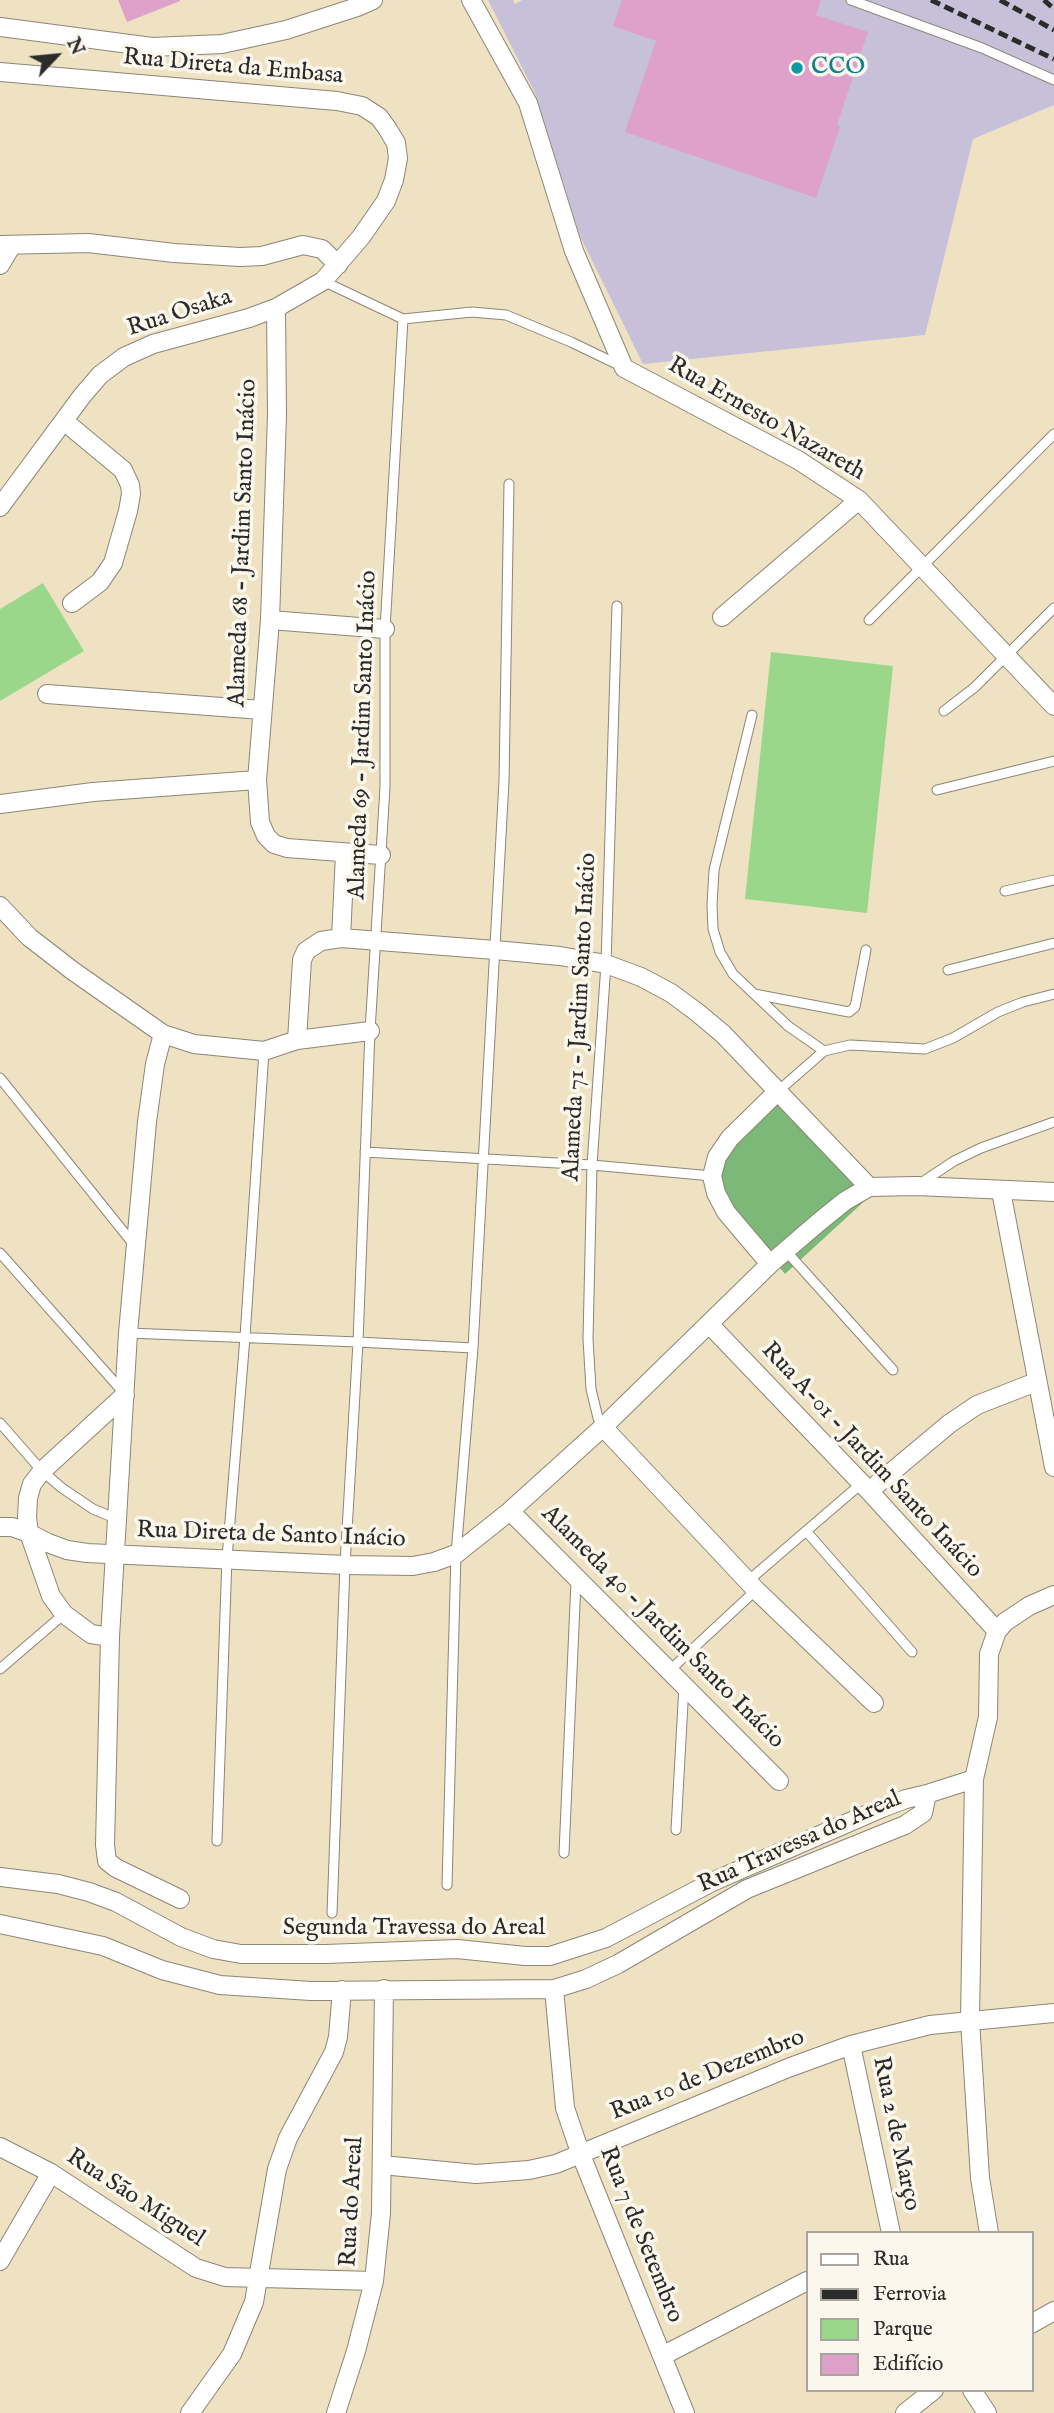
<!DOCTYPE html>
<meta charset="utf-8">
<style>
body{margin:0}
#map{position:relative;width:1054px;height:2413px;overflow:hidden;background:#eee2c3;font-family:"IM FELL English",serif}
canvas{display:block}
.legend{position:absolute;left:806px;top:2231px;width:228px;height:161px;box-sizing:border-box;background:#fbf7ec;border:2px solid #a8a59f;margin:0;padding:9px 12px;list-style:none;font-size:21px;color:#2b2b2b}
.legend li{display:flex;align-items:center;gap:14px;height:35px}
.legend b{width:35px;border:2px solid #a8a59f}
.north{position:absolute;left:21px;top:21px;width:70px;height:70px;-webkit-text-stroke:5px #fbf7ec;paint-order:stroke;rotate:64deg;font-size:19px;font-weight:700;line-height:28px;text-align:center;color:#2b2b2b}
.north::after{content:'';display:block;margin:auto;width:24px;height:32px;background:#2b2b2b;clip-path:polygon(50% 0,100% 100%,50% 72%,0 100%)}
</style>
<div id="map">
<canvas width="1054" height="2413"></canvas>
<ul class="legend">
<li><b style="height:9px;background:#fff"></b>Rua</li>
<li><b style="height:9px;background:#2b2b2b"></b>Ferrovia</li>
<li><b style="height:19px;background:#9bd78b"></b>Parque</li>
<li><b style="height:19px;background:#dea1ca"></b>Edifício</li>
</ul>
<div class="north">N</div>
</div>
<script>
const ctx = document.querySelector('canvas').getContext('2d');
ctx.lineJoin = 'round';
function paint(path, color) { ctx.fillStyle = color; ctx.fill(path, 'evenodd'); }
const toPath = rows => new Path2D(rows.map(r => 'M' + r).join(''));
function trace(path, color, width, dash) { ctx.strokeStyle = color; ctx.lineWidth = width; ctx.lineCap = dash ? 'butt' : 'round'; ctx.setLineDash(dash || []); ctx.stroke(path); }
function label(font, color, halo, rows, align = 'center') {
  ctx.font = font + ' "IM FELL English",serif'; ctx.lineWidth = 7; ctx.setLineDash([]); ctx.textBaseline = 'middle'; ctx.strokeStyle = halo; ctx.fillStyle = color; for (const [text, x, y, turn = 0] of rows) {
    ctx.save(); ctx.translate(x, y); ctx.rotate((+turn || 0) * Math.PI / 180); ctx.textAlign = isNaN(turn) ? turn : align; if (halo) ctx.strokeText(text, 0, 0); ctx.fillText(text, 0, 0); ctx.restore();
  }
}
paint(toPath([
 [488,0,513,0,515,4,522,0,1054,0,1054,105,973,139,925,335,643,364,580,236,535,93]
]), '#c7c0d9');
paint(toPath([
 [43,583,84,651,0,701,0,609],
 [771,652,893,666,867,913,745,899]
]), '#9bd78b');
paint(toPath([
 [783,1094,870,1196,785,1274,732,1211,718,1175,725,1149]
]), '#7cb877');
paint(toPath([
 [118,0,180,0,180,1,127,22],
 [622,0,821,0,816,15,868,32,837,125,840,127,816,198,625,132,656,41,613,26]
]), '#dea1ca');
const lane = toPath([
 [851,0,982,48,1054,80],
 [323,281,403,319,472,312,506,315,571,342,623,367],
 [869,620,1054,434],
 [944,711,975,687,1054,608],
 [752,715,714,870,712,905,713,929,720,952,733,974,788,1026,824,1051],
 [937,790,1054,761],
 [1005,891,1054,880],
 [948,970,1054,943],
 [754,994,849,1012,855,1007,866,950],
 [0,1078,135,1246],
 [777,1092,824,1051,850,1045,925,1049,953,1038,998,1012,1023,1002,1054,994],
 [365,1152,592,1165,712,1176],
 [918,1185,954,1161,981,1148,1054,1122],
 [786,1251,893,1370],
 [0,1253,124,1393],
 [128,1333,358,1342,473,1348],
 [0,1423,42,1471,62,1488,93,1509,117,1519],
 [603,1427,598,1418,591,1389,588,1339,592,1165,606,964,617,606],
 [806,1531,912,1652],
 [748,1581,862,1483],
 [0,1669,64,1614],
 [670,1670,756,1590],
 [676,1830,684,1685],
 [217,1841,227,1558,245,1337,264,1051],
 [564,1853,576,1581],
 [447,1885,456,1554,473,1348,504,781,509,484],
 [332,1913,345,1565,358,1342,370,1031,385,787,385,629,403,319]
]);
const street = toPath([
 [471,0,528,103,574,251,624,368,798,460,859,500,1054,706],
 [0,27,152,47,222,44,286,30,357,7,373,0],
 [0,72,337,101,362,106,379,117,387,128,396,143,398,158,394,180,386,201,361,237,323,281,276,308,249,318,153,344,124,357,100,375,82,396,0,507],
 [0,245,88,243,174,253,240,257,262,256,303,245,322,249,338,265],
 [0,265,12,245],
 [64,421,123,470,130,485,131,494,128,511,113,563,100,582,72,603],
 [722,617,859,500],
 [270,620,385,629],
 [47,694,262,710],
 [257,780,270,620,277,415,276,308],
 [0,804,93,792,257,780,260,822,266,836,274,844,287,848,381,855],
 [0,906,29,937,73,971,163,1034,194,1044,264,1051,297,1040,370,1031],
 [341,938,345,854],
 [163,1034,155,1064,147,1122,128,1333,110,1637,105,1845,107,1861,116,1868,180,1899],
 [297,1040,302,960,306,951,321,941,341,938,495,950,560,956,606,964,641,977,671,993,698,1013,723,1034,869,1187],
 [1001,1191,1054,1467],
 [770,1264,726,1212,716,1193,712,1176,717,1157,730,1138,777,1092],
 [709,1324,869,1491,997,1631],
 [603,1427,756,1590,874,1703],
 [869,1491,949,1424,977,1405,1036,1382],
 [510,1511,779,1781],
 [0,1527,12,1527,29,1533,48,1543,67,1550,87,1553,345,1565,413,1566,434,1562,456,1554,510,1511,603,1427,770,1264,819,1222,845,1201,869,1187,916,1186,1054,1192],
 [110,1637,91,1634,64,1614,51,1596,29,1533,27,1517,28,1498,32,1484,42,1471,125,1395],
 [0,1877,58,1884,89,1892,116,1902,181,1937,213,1949,241,1954,326,1954,457,1949,525,1956,550,1956,606,1938,712,1882,882,1808,906,1799,927,1794,974,1779],
 [0,1924,103,1946,162,1970,220,1985,311,1991,554,1989,586,1979,618,1964,747,1889,905,1825,923,1813,927,1794],
 [554,1989,565,2108,581,2155,685,2413],
 [851,2045,891,2233],
 [0,2147,51,2173,196,2268,225,2277,374,2281],
 [382,2165,476,2174,529,2170,556,2164,788,2068,851,2045,930,2025,1054,2013],
 [989,2233,980,2178,970,2020,974,1779,988,1717,989,1654,997,1631,1005,1622,1029,1606,1054,1595],
 [0,2261,51,2173],
 [1031,2324,1054,2311],
 [662,2356,807,2281],
 [972,2390,987,2413],
 [190,2413,232,2354,254,2302,277,2169,288,2138,334,2052,338,2037,342,1990],
 [336,2413,356,2351,374,2281,381,2213,384,1989],
 [905,2413,934,2390]
]);
trace(lane, '#8c8677', 11);
trace(street, '#8c8677', 20);
trace(lane, '#fff', 9);
trace(street, '#fff', 18);
trace(toPath([
 [931,0,1054,59],
 [1000,0,1054,30],
 [1044,0,1054,9]
]), '#2b2b2b', 5, [10, 5]);
for (const [x, y, r, color] of [
 [797,68,7,"#0f9aa8"]
]) { const dot = new Path2D(); dot.arc(x, y, r, 0, 2 * Math.PI); ctx.fillStyle = color; ctx.fill(dot); trace(dot, '#fbf7ec', 2.5); }
label('24px', '#2b2b2b', '#fbf7ec', [
 ["Rua Direta da Embasa",233,68,5],
 ["Rua Osaka",180,314,-18],
 ["Rua Ernesto Nazareth",766,420,30],
 ["Alameda 68 - Jardim Santo Inácio",244,543,-88],
 ["Alameda 69 - Jardim Santo Inácio",364,735,-88],
 ["Alameda 71 - Jardim Santo Inácio",581,1017,-87],
 ["Rua A-01 - Jardim Santo Inácio",871,1461,47],
 ["Rua Direta de Santo Inácio",271,1536,2],
 ["Alameda 40 - Jardim Santo Inácio",662,1628,45],
 ["Rua Travessa do Areal",800,1843,-24],
 ["Segunda Travessa do Areal",414,1929],
 ["Rua 10 de Dezembro",708,2076,-22],
 ["Rua 2 de Março",895,2134,78],
 ["Rua São Miguel",135,2199,33],
 ["Rua do Areal",353,2202,-87],
 ["Rua 7 de Setembro",640,2235,68]
]);
label('24px', '#0d838f', '#fbf7ec', [
 ["CCO",811,68]
], 'left');
</script>
